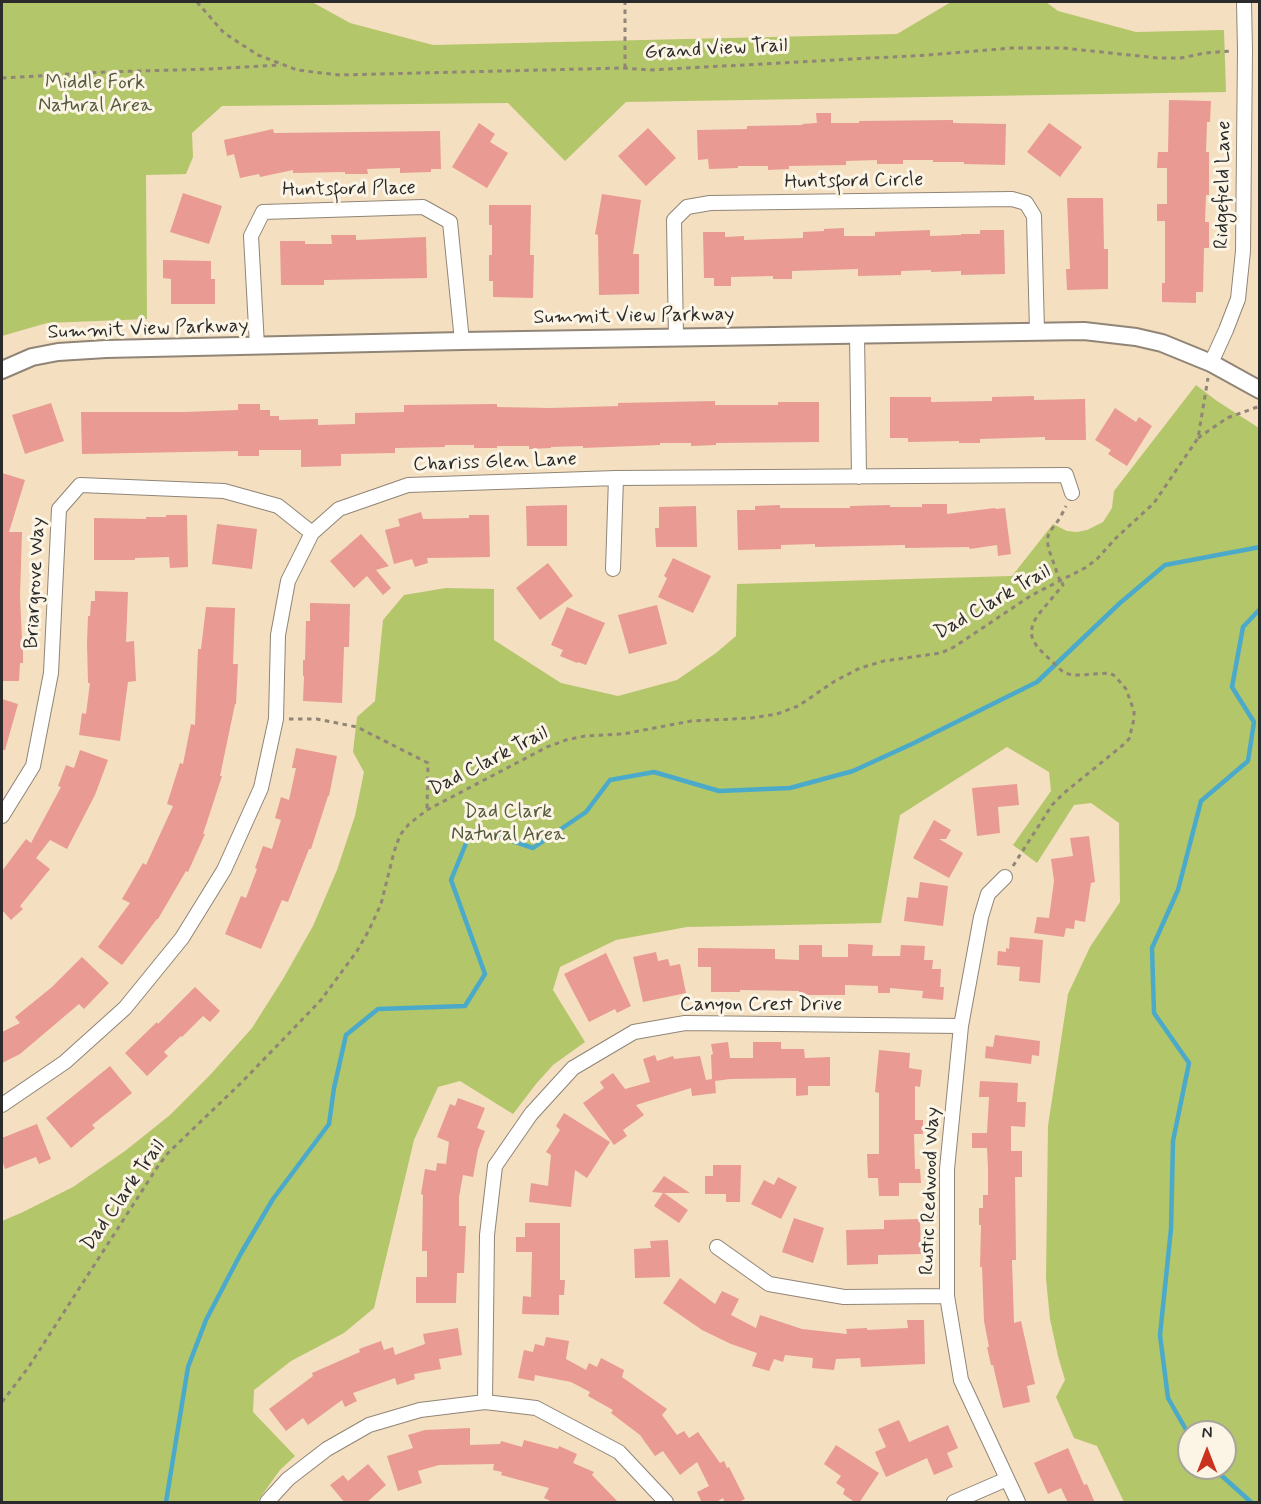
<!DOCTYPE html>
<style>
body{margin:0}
#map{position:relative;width:1261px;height:1504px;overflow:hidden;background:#f4dfc1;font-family:Mynerve,sans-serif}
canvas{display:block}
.frame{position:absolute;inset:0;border:3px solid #2b2b2b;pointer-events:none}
.north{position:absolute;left:1177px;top:1420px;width:60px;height:60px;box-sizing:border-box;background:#fcf5e5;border:2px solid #a8a49b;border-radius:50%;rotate:0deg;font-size:16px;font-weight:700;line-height:24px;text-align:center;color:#2b2b2b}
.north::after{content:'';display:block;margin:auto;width:21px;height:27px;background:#c8321e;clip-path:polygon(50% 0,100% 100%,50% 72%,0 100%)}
</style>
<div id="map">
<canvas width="1261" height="1504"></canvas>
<div class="frame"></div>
<div class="north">N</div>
</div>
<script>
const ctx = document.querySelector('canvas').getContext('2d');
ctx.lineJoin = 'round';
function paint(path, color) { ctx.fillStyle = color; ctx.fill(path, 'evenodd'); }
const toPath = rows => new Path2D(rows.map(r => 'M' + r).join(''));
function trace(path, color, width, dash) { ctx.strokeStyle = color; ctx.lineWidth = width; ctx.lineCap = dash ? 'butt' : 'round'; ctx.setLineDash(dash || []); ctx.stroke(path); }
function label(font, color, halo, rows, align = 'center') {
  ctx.font = font + ' Mynerve,sans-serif'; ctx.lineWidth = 6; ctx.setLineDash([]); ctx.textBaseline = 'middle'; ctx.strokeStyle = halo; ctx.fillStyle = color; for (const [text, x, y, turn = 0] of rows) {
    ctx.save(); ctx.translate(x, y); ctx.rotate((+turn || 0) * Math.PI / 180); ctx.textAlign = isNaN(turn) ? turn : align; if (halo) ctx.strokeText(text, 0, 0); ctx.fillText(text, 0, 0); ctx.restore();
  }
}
paint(toPath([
 [2,2,312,2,350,23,433,45,897,34,951,2,1046,2,1058,11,1136,32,1224,30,1226,92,626,102,565,161,508,103,222,106,192,133,193,157,186,174,146,175,147,319,47,323,2,336],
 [1196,385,1217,401,1259,428,1259,1502,1124,1502,1097,1446,1074,1438,1056,1397,1065,1380,1058,1356,1050,1319,1046,1279,1048,1126,1068,994,1090,947,1120,902,1119,823,1091,803,1074,805,1037,863,1013,845,1051,791,1049,772,1007,747,900,815,881,923,687,927,616,940,560,967,553,990,585,1042,553,1065,536,1084,513,1114,460,1081,438,1087,414,1140,374,1308,344,1333,291,1361,254,1390,253,1412,295,1456,280,1470,257,1502,2,1502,2,1221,23,1212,73,1187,125,1151,170,1115,211,1074,252,1028,283,979,313,926,337,870,355,816,364,772,353,752,357,717,375,701,383,620,404,595,446,588,494,589,494,640,561,683,618,696,677,680,716,653,736,636,737,584,1012,576,1053,524,1067,531,1077,532,1087,530,1103,522,1112,508,1114,491],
 [1189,1432,1225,1432,1225,1468,1189,1468]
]), '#b3c66a');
trace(toPath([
 [1189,1435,1168,1398,1160,1335,1171,1229,1173,1141,1189,1063,1154,1013,1152,948,1178,890,1201,801,1248,761,1254,722,1232,687,1243,627,1260,609],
 [1213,1468,1251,1502],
 [166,1502,188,1367,206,1320,240,1255,273,1199,329,1124,334,1088,346,1035,378,1009,465,1006,485,974,451,880,467,841,495,835,533,848,586,812,610,780,654,772,719,791,790,788,853,771,914,743,1037,682,1120,603,1165,565,1260,547]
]), '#4baaca', 4.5);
paint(toPath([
 [1169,100,1211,101,1210,122,1207,122,1206,152,1209,152,1209,195,1206,195,1205,222,1209,222,1209,248,1204,248,1203,292,1196,292,1196,303,1162,302,1162,283,1165,283,1165,221,1157,221,1157,204,1167,204,1167,168,1157,168,1158,152,1168,152],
 [816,113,831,113,831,123,859,123,859,121,953,120,953,123,1006,124,1005,165,964,164,964,162,933,162,933,160,903,160,903,164,877,164,877,160,846,161,846,165,789,166,789,169,768,170,768,166,738,166,738,168,709,169,708,159,698,160,697,130,747,129,747,126,803,125,802,124,817,123],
 [479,123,495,134,490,142,508,153,487,188,452,167],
 [1049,123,1082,147,1060,177,1027,152],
 [648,128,676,158,646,186,618,156],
 [273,129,274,133,440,131,441,169,431,169,431,172,400,173,400,168,367,169,368,174,345,174,345,172,293,173,293,170,260,177,259,174,240,178,234,154,227,156,224,140],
 [183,193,222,206,209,244,170,232],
 [602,194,641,200,633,254,639,254,639,294,599,295,598,235,595,234],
 [1067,198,1103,198,1104,249,1108,249,1108,289,1067,290,1066,269,1070,269],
 [489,205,531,205,530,255,534,255,533,298,493,297,493,281,489,281,489,255,492,255,492,225,489,225],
 [844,228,844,236,875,236,875,232,930,230,930,236,961,235,961,234,980,234,980,230,1004,230,1005,274,961,275,961,271,931,272,931,270,901,271,901,275,858,276,858,269,792,271,792,279,773,279,773,276,731,277,731,286,714,286,714,278,704,278,703,232,725,232,725,237,744,236,744,240,803,238,803,232,824,231,824,229],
 [331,235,356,235,356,240,426,237,427,278,324,280,324,285,281,285,280,241,305,241,305,244,332,244],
 [163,260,211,261,211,279,215,279,215,304,171,304,171,279,163,278],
 [1034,396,1034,400,1085,399,1086,440,1045,440,1045,437,980,439,980,443,959,443,959,441,908,442,908,438,890,438,890,397,931,397,931,402,992,401,992,397],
 [715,401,715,405,778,405,778,402,819,402,819,442,716,443,716,445,691,446,691,443,660,443,660,445,583,448,583,446,551,447,551,448,529,449,529,446,497,446,497,448,474,448,474,445,445,445,445,447,395,448,395,453,341,454,341,466,301,467,301,450,259,450,259,456,238,456,238,451,82,454,81,412,185,412,238,410,238,404,260,404,260,410,270,410,270,416,279,416,279,420,318,419,318,425,355,424,355,413,404,412,404,405,497,404,497,407,550,408,618,406,618,403],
 [51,403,64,441,25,454,12,415],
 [1115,408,1136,422,1139,417,1152,426,1127,466,1108,454,1111,450,1095,440],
 [2,473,25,480,9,532,22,532,20,596,22,640,23,640,23,663,20,663,19,681,2,681],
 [922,504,947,504,947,514,995,508,996,509,1005,508,1011,554,998,556,997,545,970,549,969,547,905,548,905,545,815,547,815,544,781,545,781,549,738,550,737,510,755,510,755,506,780,505,780,508,850,508,850,506,890,505,890,507,922,507],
 [567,505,567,546,527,546,526,506],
 [696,506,697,547,656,547,655,528,659,528,659,507],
 [421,512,423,519,469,518,469,515,489,515,490,557,427,558,428,563,415,567,412,559,394,564,385,530,400,526,398,519],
 [166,515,187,515,188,567,170,568,169,557,135,558,135,560,94,560,94,518,146,519,146,517,166,517],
 [217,524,257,529,252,569,212,564],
 [361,534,389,566,376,570,391,588,383,595,367,576,354,588,330,561],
 [673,558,711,576,693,613,658,597,667,578,664,576],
 [548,563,573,596,540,620,516,588],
 [95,591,128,592,126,642,134,641,136,681,128,682,120,741,79,735,82,713,86,714,90,683,88,683,87,643,88,616,90,616,91,601,95,601],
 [310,603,350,604,349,647,344,647,342,703,303,701,304,676,303,676,303,660,305,660,306,621,310,621],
 [657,605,667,644,629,654,618,615],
 [206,607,235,608,233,664,238,664,236,704,235,704,220,776,222,776,203,834,205,834,188,872,186,871,158,919,157,919,122,965,98,947,130,903,122,899,143,863,146,865,173,806,167,804,180,763,183,764,191,724,195,725,198,649,201,649],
 [567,607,605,623,586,665,578,662,577,663,560,656,563,650,551,645],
 [2,699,18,704,5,750,2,750],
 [296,748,337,756,329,796,328,796,311,849,309,849,288,902,282,900,261,949,225,934,241,896,246,898,257,869,255,868,263,846,272,849,281,820,275,818,281,797,289,800,296,768,292,768],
 [80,750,108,760,95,795,67,849,50,840,36,858,50,869,20,906,23,909,11,920,2,910,2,871,26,839,31,843,61,787,58,786,66,765,74,768],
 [1017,784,1019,805,998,807,1000,833,977,836,972,788],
 [934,820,951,830,946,839,939,839,963,853,949,878,913,858],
 [1089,836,1095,882,1091,883,1085,922,1075,920,1074,929,1066,928,1064,937,1034,933,1037,917,1049,918,1054,881,1051,859,1073,856,1070,838],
 [920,882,948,886,943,926,904,921,907,897,918,898],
 [1010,937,1043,940,1040,983,1019,981,1020,967,997,965,998,951,1006,952,1006,948,1009,949],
 [848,944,873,945,872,956,900,956,901,945,925,946,924,960,933,960,932,969,941,969,940,987,944,987,943,1000,922,998,923,991,890,988,890,993,878,993,878,986,845,985,845,995,799,995,799,991,740,990,740,992,711,992,711,967,698,967,698,948,775,949,775,959,799,960,799,945,822,945,822,957,848,957],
 [656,952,658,961,668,959,670,966,680,964,686,993,643,1002,633,957],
 [606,953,631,1006,617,1013,615,1009,589,1022,564,974],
 [82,957,109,983,84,1009,79,1004,20,1054,2,1063,2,1032,20,1023,15,1017,52,987],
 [195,987,220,1011,210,1022,203,1016,182,1037,181,1036,164,1052,168,1056,147,1076,125,1053,157,1022,158,1024],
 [995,1035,1040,1041,1039,1056,1032,1055,1031,1064,985,1058,986,1046,993,1047],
 [728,1042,730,1058,753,1058,753,1042,781,1042,781,1049,804,1049,805,1058,830,1057,830,1086,808,1086,808,1095,796,1096,796,1078,730,1079,715,1081,716,1093,692,1096,691,1088,636,1105,644,1115,623,1130,627,1136,614,1145,583,1103,604,1088,600,1082,613,1073,625,1089,650,1082,643,1059,655,1055,657,1061,673,1056,674,1059,700,1056,706,1080,712,1079,711,1055,713,1054,711,1044],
 [879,1050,910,1053,909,1068,922,1070,920,1087,915,1086,915,1120,923,1120,923,1134,914,1134,915,1169,920,1169,921,1183,899,1183,899,1196,879,1196,878,1178,868,1178,867,1154,879,1154,879,1093,875,1092],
 [110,1066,132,1093,92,1125,95,1128,71,1148,46,1118],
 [980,1081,1018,1083,1017,1102,1026,1102,1025,1127,1011,1126,1011,1151,1022,1151,1022,1177,1015,1177,1016,1260,1012,1260,1014,1323,1021,1321,1035,1384,1027,1386,1030,1402,1003,1408,993,1365,991,1365,987,1347,989,1347,984,1321,982,1267,980,1267,981,1225,979,1225,979,1208,983,1208,983,1195,988,1195,988,1168,987,1148,972,1148,972,1133,987,1133,989,1097,979,1097],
 [458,1098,485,1108,477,1128,485,1131,478,1150,473,1177,463,1175,459,1197,459,1226,466,1226,464,1273,457,1273,456,1303,416,1303,416,1277,427,1277,427,1251,422,1251,423,1195,421,1194,425,1169,436,1171,437,1163,446,1164,449,1142,437,1137,450,1104,455,1106],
 [564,1113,610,1142,587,1178,575,1170,571,1207,529,1202,531,1183,548,1186,551,1155,546,1152,560,1130,556,1126],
 [37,1124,51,1159,39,1164,36,1157,5,1169,2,1160,2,1138],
 [713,1165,741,1165,740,1202,726,1202,726,1194,705,1194,705,1176,713,1176],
 [664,1176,690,1193,664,1193,688,1210,679,1223,654,1206,663,1193,652,1192],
 [778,1177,797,1187,781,1219,751,1204,764,1180,774,1185],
 [794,1218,824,1228,813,1263,782,1252],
 [920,1219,921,1254,878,1255,878,1264,847,1265,846,1230,884,1229,884,1220],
 [525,1223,560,1223,560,1280,565,1280,564,1295,559,1295,559,1315,522,1314,523,1296,531,1297,532,1252,516,1252,516,1237,525,1237],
 [668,1240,670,1277,635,1278,634,1249,651,1248,650,1241],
 [680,1278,715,1304,722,1291,739,1299,731,1315,756,1328,760,1315,802,1329,847,1334,846,1329,867,1328,867,1330,908,1328,907,1320,924,1320,925,1364,861,1367,860,1358,836,1359,834,1370,812,1368,813,1358,785,1355,783,1362,774,1359,769,1371,752,1366,757,1353,731,1344,702,1330,663,1303],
 [458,1328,462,1355,439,1359,441,1369,414,1374,415,1379,397,1385,395,1378,353,1393,357,1401,345,1407,342,1400,308,1425,303,1418,286,1431,269,1409,313,1376,312,1373,360,1352,359,1349,381,1341,384,1350,393,1347,395,1355,425,1344,423,1334],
 [546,1337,569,1341,566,1359,586,1370,589,1363,597,1367,601,1358,624,1370,622,1377,667,1409,662,1415,677,1435,684,1431,689,1438,698,1432,720,1463,724,1461,727,1468,729,1467,745,1499,737,1503,725,1503,723,1498,715,1503,702,1503,697,1492,709,1486,697,1462,680,1475,663,1451,655,1456,640,1435,611,1413,613,1410,588,1396,590,1392,571,1382,535,1375,534,1381,518,1378,524,1350,533,1352,535,1344,544,1346],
 [899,1420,909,1442,948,1425,958,1448,947,1453,953,1467,934,1475,927,1458,886,1477,875,1452,886,1447,878,1429],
 [470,1428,470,1445,500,1444,501,1441,522,1447,524,1440,558,1449,559,1446,577,1454,573,1463,594,1472,592,1475,619,1503,555,1503,544,1498,549,1488,501,1475,502,1472,493,1470,494,1464,439,1465,418,1471,422,1483,398,1491,387,1456,413,1448,408,1435,425,1430],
 [836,1445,879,1473,859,1503,856,1503,843,1494,845,1489,836,1483,841,1476,824,1464],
 [1068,1448,1084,1485,1087,1484,1095,1503,1068,1503,1061,1488,1048,1494,1034,1463],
 [368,1464,386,1485,366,1503,345,1503,330,1485,343,1475,348,1481]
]), '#e99a93');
const minor = toPath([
 [857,334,859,477],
 [676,337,674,220,687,207,710,203,1012,199,1026,203,1034,216,1037,331],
 [257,346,251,236,263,212,423,207,450,222,462,341],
 [1211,363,1226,330,1238,299,1243,251,1245,50,1244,2],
 [613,569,616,478],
 [2,816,33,766,51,673,59,509,80,485,224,491,278,506,312,533],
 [1005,877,988,894,981,917,961,1026,947,1169,947,1296,961,1380,1018,1502],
 [2,1105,65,1062,125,1008,182,938,224,870,261,788,276,719,278,635,288,581,312,533,339,509,408,485,616,478,1066,475,1072,493],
 [717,1247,769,1284,844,1297,947,1296],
 [485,1402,487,1235,495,1166,531,1114,573,1068,634,1032,685,1023,961,1026],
 [267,1502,288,1479,327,1449,369,1425,420,1410,485,1402,536,1408,619,1452,666,1502],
 [954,1502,1007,1479]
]);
const tertiary = toPath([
 [2,370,32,357,58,352,106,349,462,341,1084,331,1136,337,1162,343,1211,363,1260,390]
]);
trace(minor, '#908576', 16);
trace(tertiary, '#908576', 20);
trace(toPath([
 [197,2,224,33,258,55,297,70,339,75,623,68,650,70,928,55,1012,48,1063,48,1158,58,1181,58,1205,53,1231,51],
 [625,68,625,2],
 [2,78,105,72,209,69,281,65],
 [1198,438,1227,418,1260,406],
 [1060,581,1049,550,1047,540,1049,533,1060,518,1066,506],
 [289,719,317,719,357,727,428,763,427,810],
 [1013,866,1052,805,1064,793,1123,745,1129,739,1134,719,1134,711,1126,689,1115,676,1110,673,1080,675,1071,675,1063,672,1038,648,1033,640,1031,633,1033,623,1038,615,1063,585,1061,580],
 [2,1402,28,1368,158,1166,168,1153,242,1082,321,1000,357,951,369,930,381,904,394,852,400,835,409,824,427,810,547,747,566,740,585,736,623,734,691,721,751,718,777,714,798,706,835,681,860,668,884,661,941,653,954,647,1032,595,1085,568,1097,559,1116,538,1154,503,1198,438,1208,378]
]), '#908576', 3, [4.5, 4.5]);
trace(minor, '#fff', 14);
trace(tertiary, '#fff', 16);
label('20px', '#2b2b2b', '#fcf5e5', [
 ["Grand View Trail",716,50,-3],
 ["Huntsford Circle",854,182,-1],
 ["Ridgefield Lane",1224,185,-89],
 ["Huntsford Place",349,190,-1],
 ["Summit View Parkway",634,317,-1],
 ["Summit View Parkway",148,330,-2],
 ["Chariss Glen Lane",495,463,-2],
 ["Briargrove Way",36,583,-87],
 ["Dad Clark Trail",993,603,-30],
 ["Dad Clark Trail",489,762,-27],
 ["Canyon Crest Drive",761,1006],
 ["Rustic Redwood Way",931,1191,-88],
 ["Dad Clark Trail",124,1196,-55]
]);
label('20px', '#545a3e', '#fcf5e5', [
 ["Middle Fork",95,84],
 ["Natural Area",95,107],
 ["Dad Clark",508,813],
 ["Natural Area",508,836]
]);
</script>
